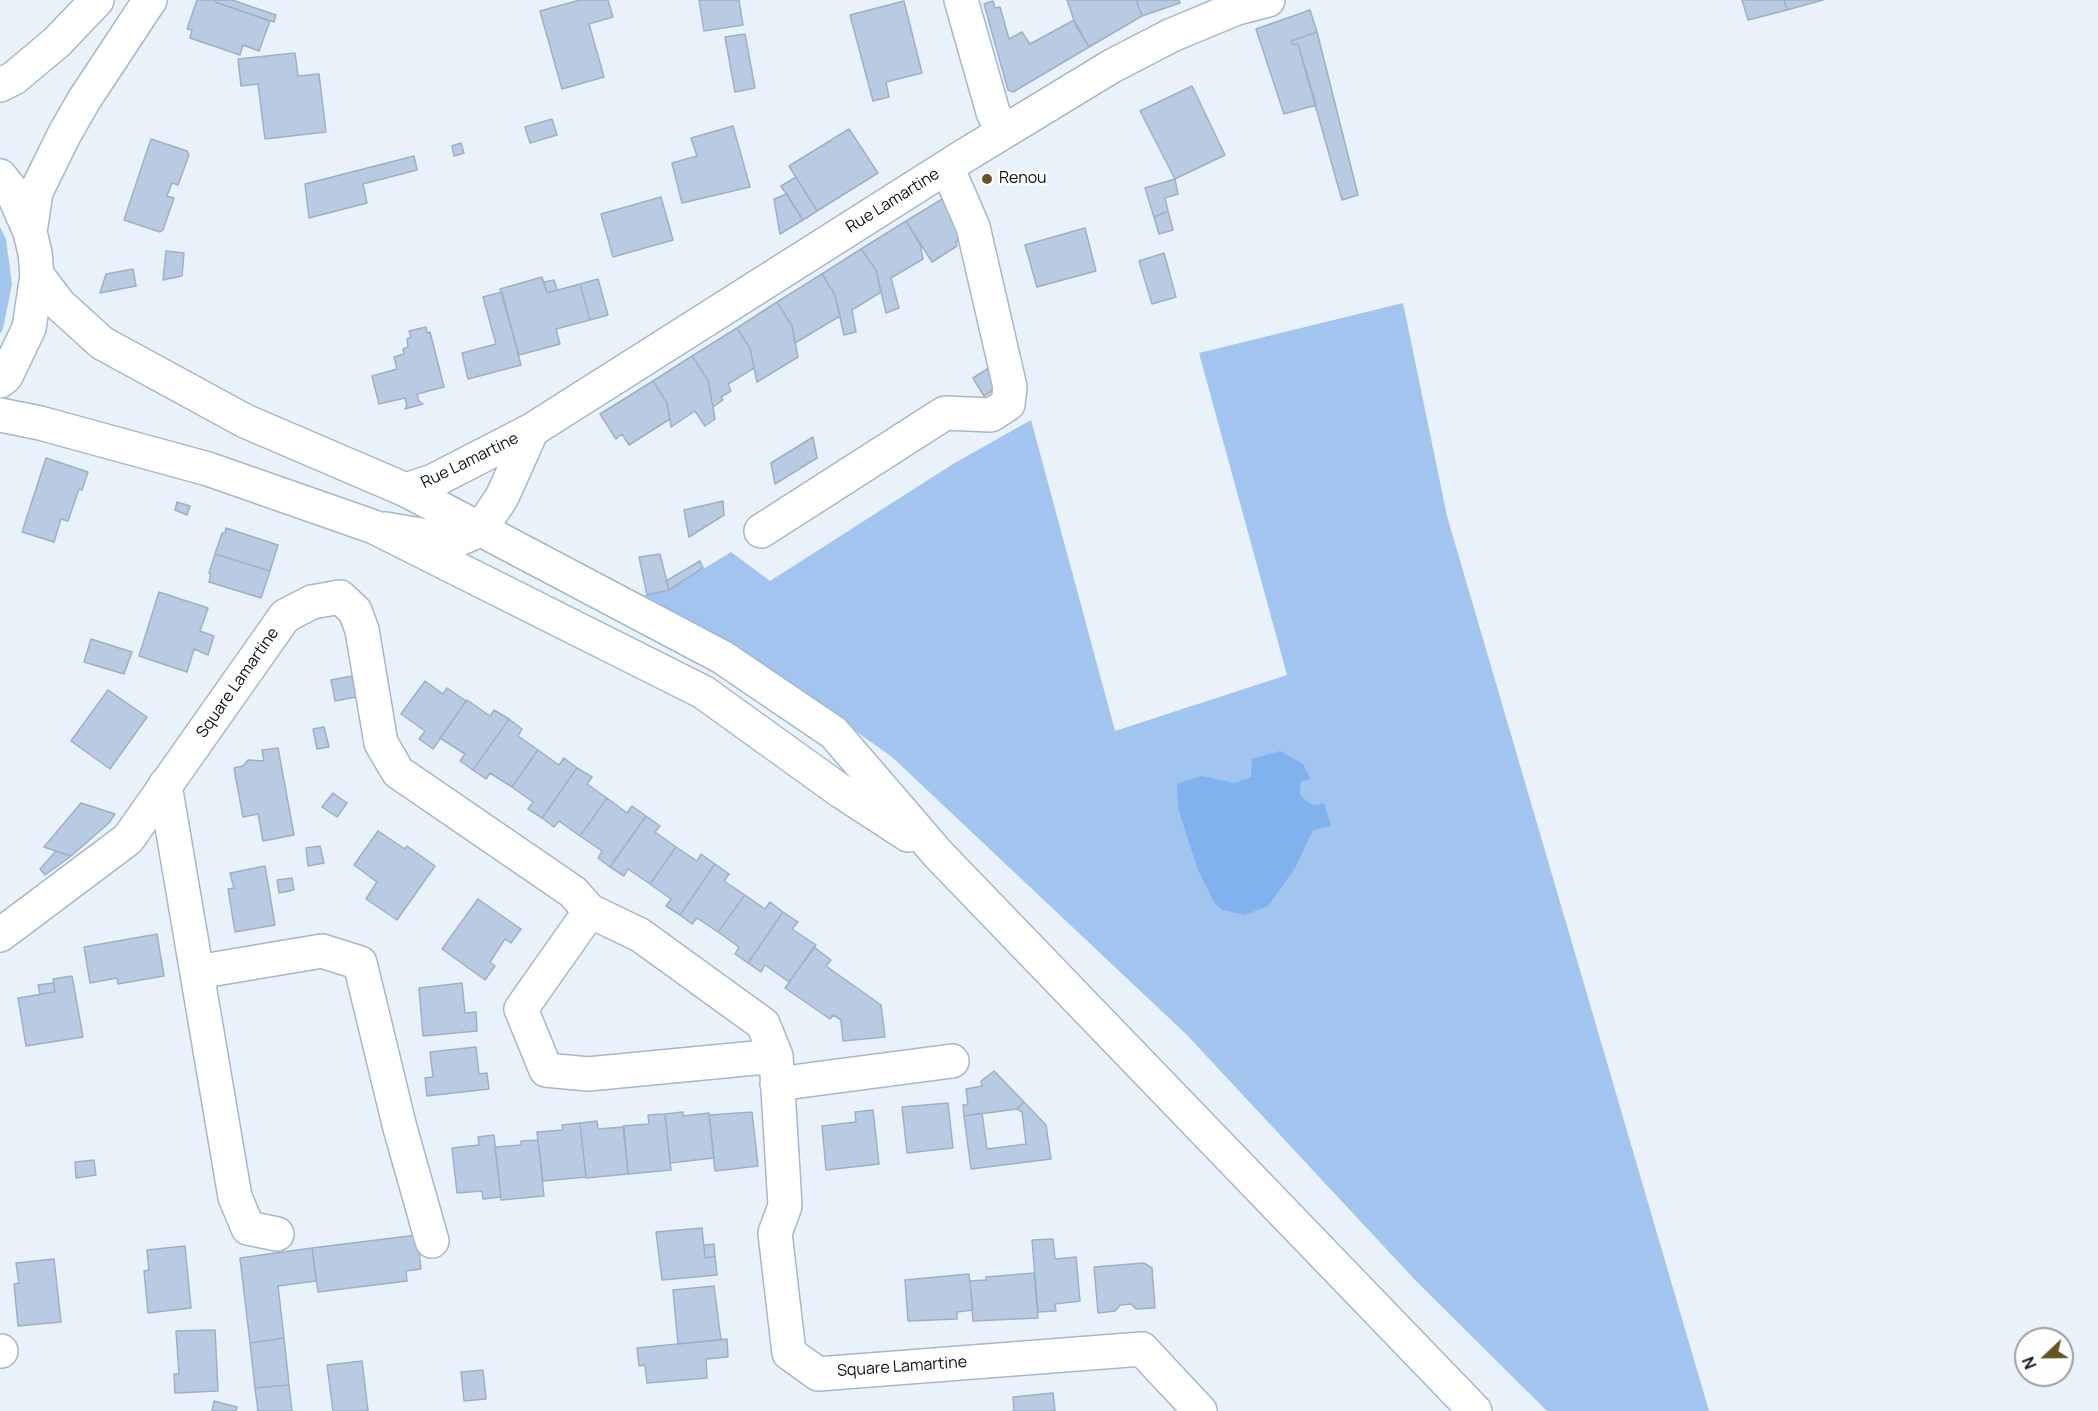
<!DOCTYPE html>
<style>
body{margin:0}
#map{position:relative;width:2098px;height:1411px;overflow:hidden;background:#e9f1fb;font-family:Manrope,sans-serif}
canvas{display:block}
.north{position:absolute;left:2014px;top:1327px;width:60px;height:60px;box-sizing:border-box;background:#fefefe;border:2px solid #9c9fa2;border-radius:50%;rotate:248deg;font-size:16px;font-weight:700;line-height:24px;text-align:center;color:#0a1018}
.north::after{content:'';display:block;margin:auto;width:21px;height:27px;background:#625522;clip-path:polygon(50% 0,100% 100%,50% 72%,0 100%)}
</style>
<div id="map">
<canvas width="2098" height="1411"></canvas>
<div class="north">N</div>
</div>
<script>
const ctx = document.querySelector('canvas').getContext('2d');
ctx.lineJoin = 'round';
function paint(path, color) { ctx.fillStyle = color; ctx.fill(path, 'evenodd'); }
const toPath = rows => new Path2D(rows.map(r => 'M' + r).join(''));
function trace(path, color, width, dash) { ctx.strokeStyle = color; ctx.lineWidth = width; ctx.lineCap = dash ? 'butt' : 'round'; ctx.setLineDash(dash || []); ctx.stroke(path); }
function label(font, color, halo, rows, align = 'center') {
  ctx.font = font + ' Manrope,sans-serif'; ctx.lineWidth = 5; ctx.setLineDash([]); ctx.textBaseline = 'middle'; ctx.strokeStyle = halo; ctx.fillStyle = color; for (const [text, x, y, turn = 0] of rows) {
    ctx.save(); ctx.translate(x, y); ctx.rotate((+turn || 0) * Math.PI / 180); ctx.textAlign = isNaN(turn) ? turn : align; if (halo) ctx.strokeText(text, 0, 0); ctx.fillText(text, 0, 0); ctx.restore();
  }
}
paint(toPath([
 [0,227,6,239,12,284,3,329,0,334],
 [1403,303,1447,516,1709,1411,1547,1411,1416,1281,1187,1035,892,757,735,645,641,596,669,590,731,552,770,581,953,464,1031,420,1115,731,1287,675,1199,353]
]), '#a1c5ef');
paint(toPath([
 [1280,751,1303,764,1311,779,1301,782,1300,794,1306,801,1314,805,1324,803,1331,826,1313,830,1295,868,1268,906,1245,915,1223,910,1215,904,1198,870,1178,808,1177,784,1201,776,1235,783,1251,777,1252,759]
]), '#80b2ed');
const building = toPath([
 [197,0,216,0,215,2,270,21,259,51,243,45,240,55,190,38,192,30,187,29,197,0],
 [216,0,232,0,276,15,274,22,215,2,216,0],
 [580,0,608,0,613,17,589,24,604,77,562,89,540,11,580,0],
 [699,0,739,0,743,25,704,31,699,0],
 [1067,0,1136,0,1142,16,1089,47,1076,26,1067,0],
 [1136,0,1179,0,1180,3,1142,16,1136,0],
 [1742,0,1784,0,1787,10,1748,20,1742,0],
 [1784,0,1823,0,1787,10,1784,0],
 [904,1,922,73,886,82,889,97,873,101,850,15,904,1],
 [993,1,995,8,1000,7,1009,39,1022,32,1030,44,1074,20,1089,47,1013,92,1008,90,984,4,993,1],
 [1310,10,1317,32,1291,41,1293,45,1298,44,1316,105,1284,114,1256,29,1310,10],
 [1317,32,1358,195,1342,200,1298,44,1293,45,1291,41,1317,32],
 [745,34,755,88,735,92,725,37,745,34],
 [295,53,298,76,319,74,326,132,265,139,258,84,241,86,238,59,295,53],
 [1192,86,1225,155,1175,179,1140,111,1192,86],
 [552,119,557,135,530,143,525,127,552,119],
 [733,126,750,187,682,203,672,163,697,156,691,138,733,126],
 [849,129,878,173,817,211,789,166,849,129],
 [151,139,187,151,189,155,178,185,172,183,167,196,174,198,163,230,160,232,124,220,151,139],
 [461,143,464,153,454,156,452,146,461,143],
 [414,156,417,170,363,184,367,203,309,218,305,184,414,156],
 [796,177,817,211,803,220,781,186,796,177],
 [1175,179,1178,194,1165,198,1168,211,1154,217,1145,188,1175,179],
 [787,194,803,220,780,234,774,199,787,194],
 [949,195,967,235,956,242,957,246,932,262,906,221,949,195],
 [661,197,673,240,613,257,601,214,661,197],
 [1168,211,1173,230,1159,234,1154,217,1168,211],
 [906,221,920,244,923,259,891,278,899,308,886,313,876,270,861,249,906,221],
 [1085,228,1096,271,1037,287,1025,245,1085,228],
 [861,249,876,270,881,292,852,310,856,332,844,335,835,295,822,274,861,249],
 [166,251,184,253,182,276,163,280,166,251],
 [1164,253,1176,297,1152,304,1139,261,1164,253],
 [133,269,136,286,100,293,106,274,133,269],
 [822,274,835,295,840,316,795,343,792,326,777,302,822,274],
 [542,277,547,293,580,284,590,320,556,329,560,344,519,355,500,289,542,277],
 [598,279,608,315,590,320,580,284,598,279],
 [554,280,557,290,547,293,544,282,554,280],
 [502,292,521,365,468,379,462,353,496,344,483,297,502,292],
 [777,302,792,326,798,357,757,382,750,348,737,328,777,302],
 [426,327,427,333,430,332,444,387,417,394,419,401,423,404,405,409,407,405,405,398,379,404,372,376,397,369,394,357,404,354,403,349,408,347,407,339,411,337,409,331,426,327],
 [737,328,750,348,754,368,728,384,731,391,721,397,723,400,713,407,708,380,692,356,737,328],
 [692,356,708,380,715,419,705,426,695,411,671,427,667,403,653,381,692,356],
 [992,366,1003,384,984,396,973,378,992,366],
 [653,381,667,403,670,419,629,445,622,434,616,439,600,414,653,381],
 [813,437,817,458,775,484,771,463,813,437],
 [46,458,88,472,82,490,79,489,68,521,61,519,54,542,22,532,46,458],
 [723,501,724,515,689,537,684,510,723,501],
 [177,502,190,506,187,515,175,510,177,502],
 [226,528,278,545,270,571,215,554,222,533,225,533,226,528],
 [215,554,270,571,261,598,209,582,211,574,209,573,215,554],
 [660,554,669,590,647,595,639,557,660,554],
 [700,561,703,568,669,590,666,581,700,561],
 [159,592,208,608,200,631,214,636,208,655,194,649,187,672,139,656,159,592],
 [91,639,132,652,124,674,84,662,91,639],
 [352,676,356,697,335,701,331,680,352,676],
 [425,681,443,694,447,688,466,701,433,749,419,739,425,731,401,714,425,681],
 [108,690,147,717,110,769,71,741,108,690],
 [467,700,490,716,494,710,509,719,473,770,460,761,465,754,440,738,467,700],
 [509,719,522,729,518,736,538,750,512,787,490,773,486,779,473,770,509,719],
 [324,727,329,747,317,749,313,729,324,727],
 [278,748,294,835,263,841,258,814,243,817,234,768,243,766,248,760,264,761,262,750,278,748],
 [538,750,559,765,564,758,577,768,542,818,528,809,533,802,512,787,538,750],
 [577,768,592,777,587,784,607,798,580,836,559,821,554,827,542,818,577,768],
 [333,793,347,803,337,817,322,807,333,793],
 [607,798,627,813,632,806,646,816,610,867,598,858,602,851,580,836,607,798],
 [81,803,115,814,109,823,71,856,44,847,81,803],
 [646,816,660,826,655,832,676,847,650,884,628,869,624,876,610,867,646,816],
 [378,831,405,849,407,846,435,866,397,920,366,899,377,882,354,865,378,831],
 [320,846,324,863,308,866,306,848,320,846],
 [676,847,697,861,701,854,715,864,680,915,666,906,671,899,650,884,676,847],
 [56,851,71,856,45,875,40,869,56,851],
 [715,864,729,874,724,881,745,895,718,932,697,918,692,924,680,915,715,864],
 [265,866,275,925,235,932,228,889,234,888,230,873,265,866],
 [292,878,294,890,279,893,277,880,292,878],
 [745,895,765,909,770,902,783,912,748,963,735,954,739,947,718,932,745,895],
 [478,899,521,929,511,943,505,939,490,962,495,966,485,980,442,949,478,899],
 [783,912,798,922,792,929,816,945,789,982,765,965,761,972,748,963,783,912],
 [157,934,164,976,118,984,117,978,90,983,84,947,157,934],
 [814,947,831,960,826,966,881,1005,885,1037,843,1041,841,1020,833,1015,830,1019,785,988,814,947],
 [72,976,83,1037,26,1046,18,998,55,992,53,979,72,976],
 [54,983,55,992,40,994,38,985,54,983],
 [462,983,465,1013,476,1012,477,1031,423,1036,419,988,462,983],
 [476,1047,479,1074,487,1073,489,1089,427,1096,425,1078,433,1077,430,1052,476,1047],
 [994,1071,1024,1102,1017,1109,964,1116,963,1105,968,1105,966,1089,982,1086,981,1081,994,1071],
 [1024,1102,1046,1125,1051,1159,971,1169,964,1116,982,1113,987,1149,1026,1144,1022,1112,1017,1109,1024,1102],
 [948,1103,953,1148,907,1153,902,1107,948,1103],
 [873,1110,879,1164,826,1170,822,1126,856,1122,855,1112,873,1110],
 [683,1112,683,1116,709,1113,714,1158,670,1163,665,1114,683,1112],
 [752,1112,758,1166,715,1171,709,1115,752,1112],
 [665,1114,671,1170,628,1174,623,1126,649,1124,648,1115,665,1114],
 [597,1121,598,1129,624,1127,628,1174,586,1178,580,1123,597,1121],
 [580,1123,586,1177,543,1181,537,1132,563,1130,562,1125,580,1123],
 [494,1135,501,1197,483,1199,482,1191,457,1193,452,1148,479,1145,478,1137,494,1135],
 [538,1140,544,1196,501,1200,495,1147,521,1145,521,1141,538,1140],
 [94,1160,96,1175,76,1178,75,1162,94,1160],
 [702,1228,705,1258,715,1256,717,1275,662,1280,656,1232,702,1228],
 [417,1235,421,1269,406,1271,407,1281,318,1292,312,1248,417,1235],
 [1053,1239,1055,1259,1076,1257,1080,1301,1055,1304,1056,1311,1038,1312,1032,1240,1053,1239],
 [714,1244,715,1256,705,1258,704,1245,714,1244],
 [185,1246,191,1308,148,1313,144,1271,149,1270,147,1250,185,1246],
 [312,1248,316,1281,278,1286,284,1338,250,1343,240,1258,312,1248],
 [54,1259,61,1322,18,1326,14,1284,19,1283,16,1263,54,1259],
 [1144,1263,1152,1268,1155,1308,1136,1309,1131,1304,1120,1305,1115,1311,1098,1313,1094,1267,1144,1263],
 [1034,1273,1038,1318,973,1321,970,1281,986,1280,986,1277,1034,1273],
 [969,1274,973,1310,957,1312,957,1319,908,1321,905,1280,969,1274],
 [714,1286,721,1340,678,1344,673,1290,714,1286],
 [215,1330,218,1391,175,1393,174,1374,179,1374,176,1331,215,1330],
 [284,1338,289,1385,255,1388,250,1343,284,1338],
 [727,1339,728,1357,706,1359,707,1378,647,1383,645,1365,639,1366,637,1348,727,1339],
 [362,1361,368,1411,333,1411,327,1365,362,1361],
 [483,1370,486,1399,464,1401,461,1372,483,1370],
 [289,1385,292,1411,258,1411,255,1388,289,1385],
 [1053,1393,1055,1411,1012,1411,1014,1411,1013,1397,1053,1393],
 [214,1401,237,1407,236,1411,212,1411,214,1401]
]);
paint(building, '#b8cbe2');
trace(building, '#9db0c7', 1.5);
const minor = toPath([
 [961,0,993,112,1002,132],
 [406,490,433,481,532,430,964,156,1112,66,1172,35,1237,8,1268,0],
 [385,529,455,541,480,530,502,497,532,430],
 [761,531,945,413,991,415,1008,404,1010,387,973,227,947,167],
 [165,785,235,1197,248,1228,277,1234],
 [0,935,128,839,285,616,312,602,340,597,355,611,362,630,381,743,398,772,573,892,590,911,640,935,763,1024,776,1056,588,1074,546,1070,521,1009,590,911],
 [197,972,322,951,360,963,400,1128,432,1241],
 [776,1056,785,1206,775,1233,789,1353,818,1374,1142,1349,1200,1411],
 [777,1084,952,1061],
 [0,1351,1,1351]
]);
const major = toPath([
 [0,85,14,78,57,42,97,0],
 [0,176,12,191,30,232,35,253,37,275,29,328,6,376,0,381],
 [30,232,36,192,64,135,84,100,150,0],
 [37,275,59,304,102,343,245,421,406,490,722,657,834,733,938,854,1475,1411],
 [0,415,40,423,208,469,374,527,703,692,842,792,908,835]
]);
trace(minor, '#a4b7cd', 36);
trace(major, '#a4b7cd', 36);
trace(minor, '#fff', 33);
trace(major, '#fff', 33);
for (const [x, y, r, color] of [
 [987,179,6,"#625522"]
]) { const dot = new Path2D(); dot.arc(x, y, r, 0, 2 * Math.PI); ctx.fillStyle = color; ctx.fill(dot); trace(dot, '#fefefe', 2); }
label('16px', '#0a1018', '#fefefe', [
 ["Renou",999,179]
], 'left');
label('16px', '#0a1018', '#fefefe', [
 ["Rue Lamartine",893,201,-32],
 ["Rue Lamartine",470,461,-26],
 ["Square Lamartine",238,683,-55],
 ["Square Lamartine",902,1367,-4]
]);
</script>
